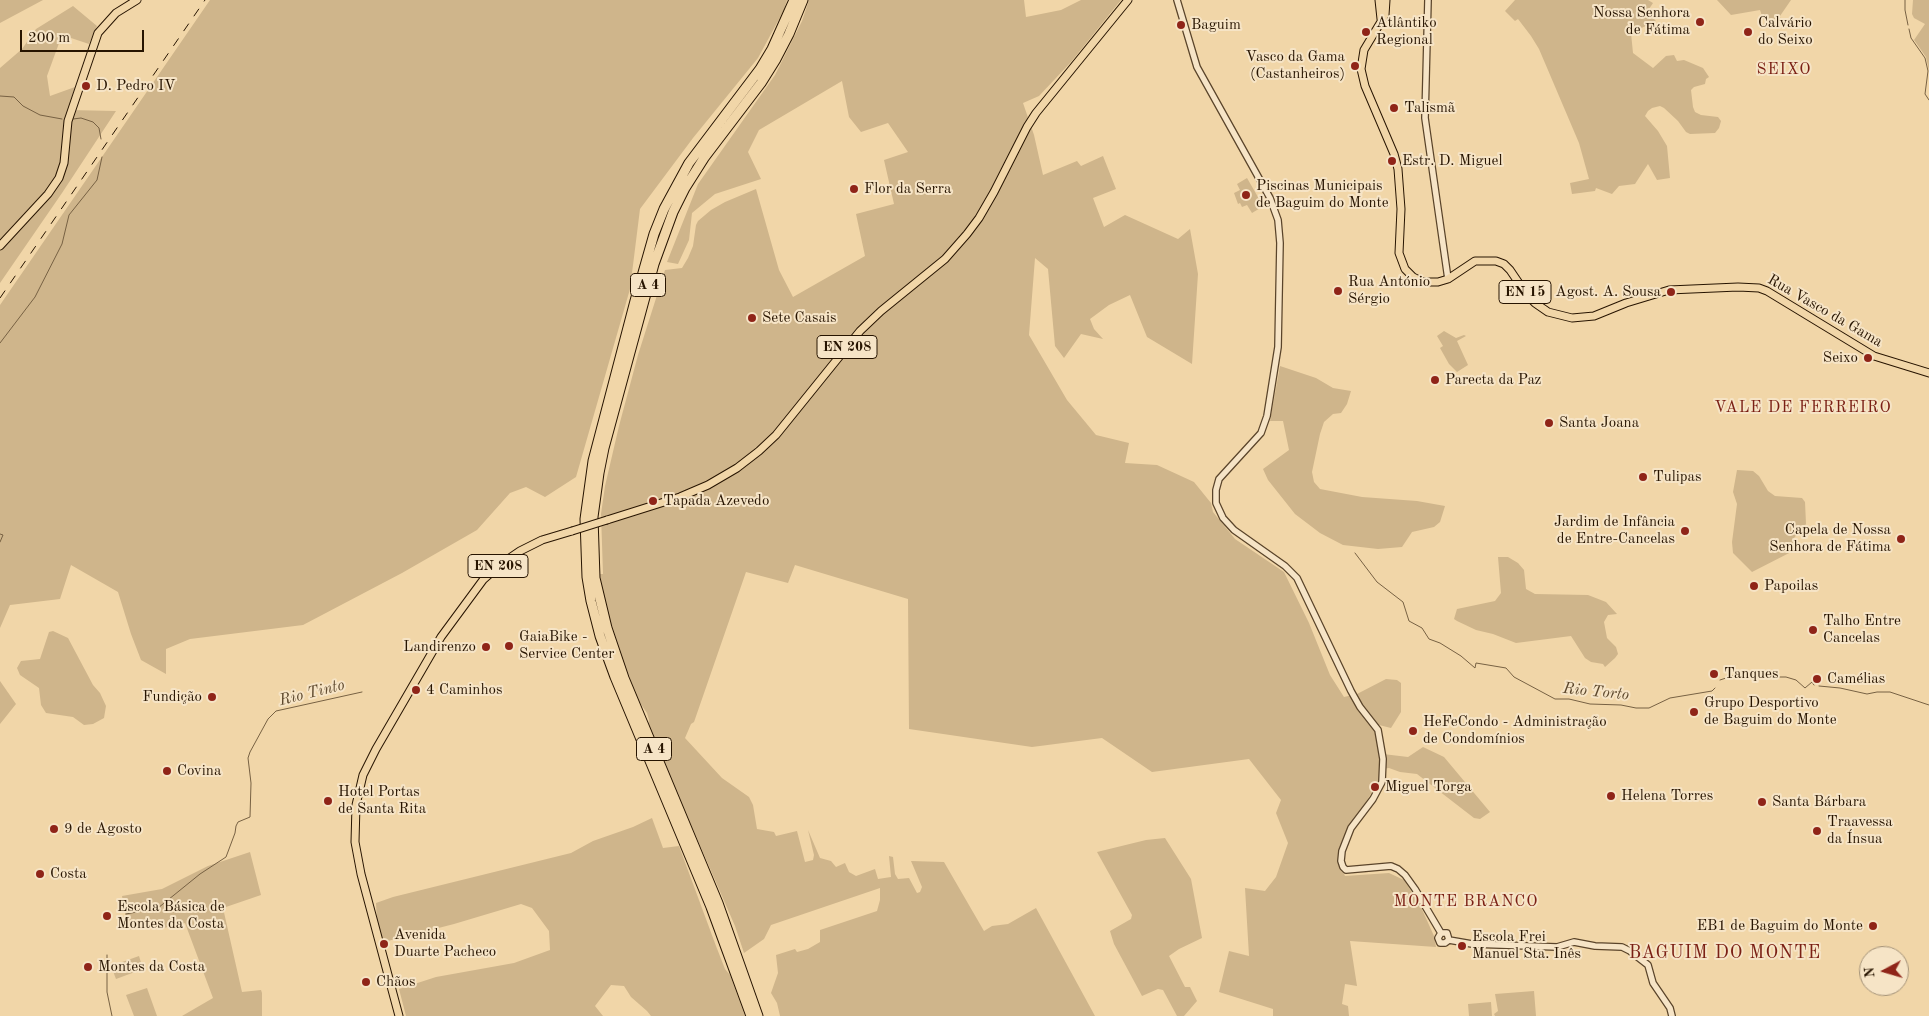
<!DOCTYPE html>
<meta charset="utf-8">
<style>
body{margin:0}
#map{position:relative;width:1929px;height:1016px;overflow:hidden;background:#f1d6a8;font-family:"Old Standard TT",serif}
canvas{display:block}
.north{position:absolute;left:1859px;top:946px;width:50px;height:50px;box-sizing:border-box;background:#f6e4c6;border:1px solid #a39177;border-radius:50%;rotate:264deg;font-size:14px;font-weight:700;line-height:20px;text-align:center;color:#271400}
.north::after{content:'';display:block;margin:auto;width:18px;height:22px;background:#8f2418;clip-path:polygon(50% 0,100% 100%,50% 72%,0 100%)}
.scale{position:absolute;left:20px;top:30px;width:124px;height:22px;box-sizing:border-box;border:2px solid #271400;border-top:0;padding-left:6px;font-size:15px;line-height:18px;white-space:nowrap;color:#271400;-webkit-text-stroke:4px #f6e4c6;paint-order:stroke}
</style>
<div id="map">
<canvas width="1929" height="1016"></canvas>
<div class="north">N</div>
<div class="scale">200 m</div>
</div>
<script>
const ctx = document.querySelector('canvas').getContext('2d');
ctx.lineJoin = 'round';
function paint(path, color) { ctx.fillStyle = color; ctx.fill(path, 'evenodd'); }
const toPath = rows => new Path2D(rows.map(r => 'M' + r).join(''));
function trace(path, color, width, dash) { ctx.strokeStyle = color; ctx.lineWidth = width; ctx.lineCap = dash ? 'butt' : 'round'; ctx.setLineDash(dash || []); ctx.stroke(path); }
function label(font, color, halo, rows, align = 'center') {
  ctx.font = font + ' "Old Standard TT",serif'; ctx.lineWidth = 4; ctx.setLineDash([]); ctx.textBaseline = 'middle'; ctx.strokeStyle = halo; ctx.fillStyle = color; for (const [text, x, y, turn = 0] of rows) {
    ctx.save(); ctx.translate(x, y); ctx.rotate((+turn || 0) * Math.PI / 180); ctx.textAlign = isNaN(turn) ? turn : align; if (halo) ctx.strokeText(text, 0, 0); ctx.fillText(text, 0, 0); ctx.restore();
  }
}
paint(toPath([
 [0,0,43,0,0,23],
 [210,0,787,0,784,10,758,58,693,138,640,209,630,289,576,477,545,497,526,487,510,493,477,530,402,573,303,625,190,639,166,649,166,674,141,660,131,634,118,592,71,565,60,599,10,605,0,628,0,305],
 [809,0,1024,0,1026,17,1061,10,1081,0,1121,0,1071,62,1039,96,1023,103,1034,135,1043,175,1077,161,1081,166,1103,156,1116,189,1093,198,1104,227,1125,215,1178,239,1190,229,1198,274,1192,364,1147,337,1130,295,1109,305,1090,319,1094,329,1103,339,1081,334,1064,358,1055,346,1048,269,1035,258,1029,335,1067,400,1096,435,1129,443,1125,463,1157,465,1194,482,1211,503,1213,512,1235,539,1284,572,1309,623,1330,675,1344,697,1357,694,1386,679,1397,680,1401,683,1401,712,1391,728,1379,725,1375,733,1383,754,1408,757,1423,747,1444,757,1490,812,1480,819,1474,818,1417,774,1400,772,1389,768,1381,769,1380,779,1343,839,1340,855,1341,868,1345,876,1389,873,1404,880,1420,905,1434,936,1436,947,1350,941,1357,986,1345,984,1342,1004,1348,1006,1349,1016,1273,1016,1273,1009,1219,992,1229,951,1249,956,1245,888,1265,891,1276,877,1288,843,1276,813,1281,800,1249,759,1152,772,1102,738,1032,747,909,729,908,599,795,565,788,583,746,572,694,722,691,724,685,738,722,778,749,797,753,805,757,829,774,832,776,836,797,831,805,862,813,860,814,855,808,830,820,858,831,861,836,867,845,863,849,872,856,876,875,869,878,879,891,877,889,856,893,857,895,874,898,879,909,878,917,893,920,892,922,887,911,861,944,862,984,931,992,926,1008,924,1036,908,1095,1016,780,1016,777,1003,771,993,778,973,776,955,795,949,797,952,808,949,820,942,820,930,877,911,880,900,880,888,771,925,764,939,744,953,735,926,648,726,649,720,647,713,638,700,622,658,607,613,601,585,600,574,603,574,601,514,605,486,619,426,638,355,665,270,682,268,688,258,693,246,696,225,698,221,711,210,725,202,756,189,779,270,793,297,865,256,856,214,894,204,884,160,908,152,888,123,861,132,849,117,842,81,759,130,748,152,761,179,715,194,692,213,689,240,678,264,667,262,698,184,775,75,802,21],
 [1515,0,1648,0,1653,3,1647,12,1656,21,1631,33,1633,53,1653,68,1666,56,1674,55,1677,61,1684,60,1703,68,1709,77,1706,79,1705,84,1694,87,1691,90,1693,107,1695,112,1701,115,1718,117,1721,121,1719,128,1715,133,1690,134,1686,132,1678,121,1664,108,1660,106,1652,108,1648,111,1645,116,1658,131,1667,146,1670,178,1657,180,1648,164,1635,184,1619,186,1612,194,1596,188,1595,191,1572,194,1570,183,1589,179,1579,143,1539,49,1531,36,1518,19,1515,21,1505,11],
 [1717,0,1791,0,1780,16,1781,22,1763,19,1760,10,1731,15],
 [1913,0,1929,0,1929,71,1926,57,1914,40,1925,24,1914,18,1912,14],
 [73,6,97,26,89,44,62,35,47,76,50,96,75,87,68,110,116,111,62,193,0,283,0,68,22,49,36,29],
 [1247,178,1262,204,1262,207,1252,213,1247,205,1242,207,1240,203,1238,204,1234,193,1240,190,1237,184],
 [1444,331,1456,338,1464,335,1466,336,1457,341,1468,365,1457,372,1449,364,1440,348,1443,346,1437,336],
 [1280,366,1316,378,1333,388,1351,391,1347,404,1341,413,1333,414,1324,422,1320,434,1312,472,1314,482,1320,489,1362,497,1417,501,1445,506,1440,522,1434,527,1412,532,1402,547,1378,549,1343,545,1320,533,1295,514,1268,480,1263,469,1289,450,1283,421,1270,421],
 [1737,470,1753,471,1759,476,1768,491,1775,496,1802,498,1805,502,1806,524,1794,538,1795,550,1752,572,1733,553,1732,542,1737,504,1733,492],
 [1498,557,1508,557,1518,563,1524,570,1526,589,1535,594,1588,595,1606,602,1617,614,1608,615,1604,622,1607,638,1616,647,1618,654,1615,658,1605,667,1603,664,1591,662,1585,658,1571,636,1516,643,1493,634,1476,630,1457,621,1454,619,1457,609,1495,601,1501,593],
 [53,631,68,638,93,685,100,693,106,706,104,718,93,724,84,725,73,717,46,713,41,705,39,688,20,675,17,668,21,661,40,659,49,632],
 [0,681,16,704,0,724],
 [652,818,663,848,679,846,716,946,725,969,730,975,745,1016,651,1016,647,1011,631,997,624,986,611,985,595,1006,603,1016,406,1016,399,989,436,977,514,963,550,950,549,931,532,908,521,904,454,924,384,942,377,922,376,903,393,897,571,853,593,841,633,827],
 [1165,838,1191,879,1202,938,1179,949,1169,956,1185,987,1190,987,1197,1001,1184,1016,1177,1016,1163,990,1158,989,1142,996,1114,944,1110,931,1131,919,1132,915,1097,852,1146,840],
 [250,852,261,895,223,908,242,992,261,990,262,993,262,1016,182,1016,213,998,185,923,164,928,163,923,128,930,122,896,162,889,208,866],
 [139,956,143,969,116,979,111,966],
 [147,988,157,1016,134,1016,126,995],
 [1534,991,1536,1016,1495,1016,1494,1014,1498,1011,1495,994],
 [1491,1002,1492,1016,1469,1016,1468,1004]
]), '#cfb58b');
trace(toPath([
 [1905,0,1905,10,1908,25],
 [1909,29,1911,38,1925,58,1928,71,1925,94,1929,100],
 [0,96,14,97,23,106,40,115,62,119],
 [73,119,81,118,93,122,99,128,101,139],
 [0,343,35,297,62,244,69,215,97,180,102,157],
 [0,534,3,535,0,542],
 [1355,553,1377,582,1403,602,1409,621,1422,628,1429,639,1440,643,1461,656,1475,668,1476,663,1506,668,1514,677,1555,699,1569,699,1590,704,1621,705,1636,708,1649,708,1670,698,1712,691,1715,688],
 [1720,680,1747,671,1765,677,1786,677,1796,680,1805,688,1812,682,1814,685],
 [1819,686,1840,688,1867,694,1877,692,1890,692,1929,705],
 [126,914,158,908,200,874,226,857,235,833,236,826,238,822,250,817,251,783,248,758,250,752,268,719,276,711,362,692],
 [107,955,107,992,112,1016]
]), '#776143', 1);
const minor = toPath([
 [1177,0,1197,67,1270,198,1278,220,1280,243,1278,347,1267,416,1261,433,1219,479,1216,490,1216,503,1223,518,1234,530,1285,566,1297,578,1351,691,1360,707,1378,730,1383,759,1382,782,1373,799,1351,828,1342,851,1341,861,1343,867,1346,870,1391,866,1398,869,1405,875,1415,889,1441,933],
 [1428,0,1425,118,1448,279],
 [1441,933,1438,938,1440,943,1445,943,1449,940],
 [1441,933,1447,933,1449,940],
 [1449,940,1472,944,1557,947,1574,942,1595,946,1622,947,1630,951,1648,965,1653,983,1670,1008,1672,1016]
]);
const major = toPath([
 [1379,0,1381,19],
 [1386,0,1385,15,1364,50,1361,69,1365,86,1394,154,1398,169,1401,209,1399,253,1405,269,1413,277,1423,282,1438,282,1448,279,1475,261,1496,261,1504,264,1510,270,1527,295,1535,303,1548,312,1572,318,1594,316,1626,303,1669,290,1738,287,1759,288,1767,291,1874,356,1929,373],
 [0,246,48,194,59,178,64,163,68,121,98,33,116,13,137,0],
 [607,520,680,497,708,485,737,468,759,451,776,435,860,331,881,311,945,259,967,234,979,218,994,192,1027,127,1036,113,1128,0],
 [399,1016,361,874,355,842,356,805,363,775,376,749,441,637,483,580,501,564,520,551,542,540,572,531]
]);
const highway = toPath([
 [751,1016,711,907,615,677,600,636,591,601,587,577,585,519,593,461,635,301,654,234,664,209,689,163,760,69,772,49,794,0],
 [758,1016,718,903,624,678,607,628,595,578,593,517,599,473,604,448,654,264,673,212,685,188,704,158,761,83,776,59,789,34,803,0]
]);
trace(minor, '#5a442a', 8);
trace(major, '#271400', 9);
trace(highway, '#271400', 11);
trace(minor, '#f6e4c6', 5.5);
trace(major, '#f1d6a8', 7);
trace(highway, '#f1d6a8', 9);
trace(toPath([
 [0,298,205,0]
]), '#271400', 1, [9, 9]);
const majorBridge = toPath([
 [572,531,607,520]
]);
trace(majorBridge, '#271400', 9, []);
trace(majorBridge, '#f1d6a8', 7);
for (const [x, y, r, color] of [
 [1700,22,5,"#8f2418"],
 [1181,25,5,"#8f2418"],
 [1366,32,5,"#8f2418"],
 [1748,32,5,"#8f2418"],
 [1355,66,5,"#8f2418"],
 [86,86,5,"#8f2418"],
 [1394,108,5,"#8f2418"],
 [1392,161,5,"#8f2418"],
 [854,189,5,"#8f2418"],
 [1246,195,5,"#8f2418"],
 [1338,291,5,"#8f2418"],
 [1671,292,5,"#8f2418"],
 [752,318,5,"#8f2418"],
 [1868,358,5,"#8f2418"],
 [1435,380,5,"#8f2418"],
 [1549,423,5,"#8f2418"],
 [1643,477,5,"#8f2418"],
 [653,501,5,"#8f2418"],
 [1685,531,5,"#8f2418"],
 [1901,539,5,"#8f2418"],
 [1754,586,5,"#8f2418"],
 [1813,630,5,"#8f2418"],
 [509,646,5,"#8f2418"],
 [486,647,5,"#8f2418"],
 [1714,674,5,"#8f2418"],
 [1817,679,5,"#8f2418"],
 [416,690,5,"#8f2418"],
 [212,697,5,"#8f2418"],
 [1694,712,5,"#8f2418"],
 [1413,731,5,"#8f2418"],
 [167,771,5,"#8f2418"],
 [1375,787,5,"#8f2418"],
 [1611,796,5,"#8f2418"],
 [328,801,5,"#8f2418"],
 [1762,802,5,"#8f2418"],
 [54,829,5,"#8f2418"],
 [1817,831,5,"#8f2418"],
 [40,874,5,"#8f2418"],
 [107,916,5,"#8f2418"],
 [1873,926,5,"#8f2418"],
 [384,944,5,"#8f2418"],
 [1462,946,5,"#8f2418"],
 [88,967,5,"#8f2418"],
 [366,982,5,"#8f2418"]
]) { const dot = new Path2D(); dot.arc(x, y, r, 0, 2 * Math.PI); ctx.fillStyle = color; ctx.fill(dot); trace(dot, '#f6e4c6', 2); }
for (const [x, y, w] of [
 [648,285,35],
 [1525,292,52],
 [847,347,60],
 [498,566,60],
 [654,749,35]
]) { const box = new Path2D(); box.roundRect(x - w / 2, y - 11.5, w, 23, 4); ctx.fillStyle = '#f6e4c6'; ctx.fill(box); trace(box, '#271400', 1); }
label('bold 14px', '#271400', null, [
 ["A 4",648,285],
 ["EN 15",1525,292],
 ["EN 208",847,347],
 ["EN 208",498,566],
 ["A 4",654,749]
]);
label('15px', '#271400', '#f6e4c6', [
 ["Nossa Senhora",1690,13,"right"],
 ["de Fátima",1690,30,"right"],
 ["Atlântiko",1376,23],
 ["Regional",1376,40],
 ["Calvário",1758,23],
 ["do Seixo",1758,40],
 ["Baguim",1191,25],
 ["Vasco da Gama",1345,57,"right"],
 ["(Castanheiros)",1345,74,"right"],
 ["D. Pedro IV",96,86],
 ["Talismã",1404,108],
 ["Estr. D. Miguel",1402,161],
 ["Piscinas Municipais",1256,186],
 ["de Baguim do Monte",1256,203],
 ["Flor da Serra",864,189],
 ["Rua António",1348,282],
 ["Sérgio",1348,299],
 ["Agost. A. Sousa",1661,292,"right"],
 ["Sete Casais",762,318],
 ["Seixo",1858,358,"right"],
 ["Parecta da Paz",1445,380],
 ["Santa Joana",1559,423],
 ["Tulipas",1653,477],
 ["Tapada Azevedo",663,501],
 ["Jardim de Infância",1675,522,"right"],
 ["de Entre-Cancelas",1675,539,"right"],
 ["Capela de Nossa",1891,530,"right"],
 ["Senhora de Fátima",1891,547,"right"],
 ["Papoilas",1764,586],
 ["Talho Entre",1823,621],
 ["Cancelas",1823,638],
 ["GaiaBike -",519,637],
 ["Service Center",519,654],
 ["Landirenzo",476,647,"right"],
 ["Tanques",1724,674],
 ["Camélias",1827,679],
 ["4 Caminhos",426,690],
 ["Fundição",202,697,"right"],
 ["Grupo Desportivo",1704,703],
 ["de Baguim do Monte",1704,720],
 ["HeFeCondo - Administração",1423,722],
 ["de Condomínios",1423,739],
 ["Covina",177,771],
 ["Miguel Torga",1385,787],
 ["Hotel Portas",338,792],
 ["de Santa Rita",338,809],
 ["Helena Torres",1621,796],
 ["Santa Bárbara",1772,802],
 ["Traavessa",1827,822],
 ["da Ínsua",1827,839],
 ["9 de Agosto",64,829],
 ["Costa",50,874],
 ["Escola Básica de",117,907],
 ["Montes da Costa",117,924],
 ["EB1 de Baguim do Monte",1863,926,"right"],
 ["Avenida",394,935],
 ["Duarte Pacheco",394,952],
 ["Escola Frei",1472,937],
 ["Manuel Sta. Inês",1472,954],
 ["Montes da Costa",98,967],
 ["Chãos",376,982]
], 'left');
label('15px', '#271400', '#f6e4c6', [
 ["Rua Vasco da Gama",1825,311,30]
]);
ctx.letterSpacing = '1px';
label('16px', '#7a1f14', '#f6e4c6', [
 ["SEIXO",1784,70],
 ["VALE DE FERREIRO",1803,408],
 ["MONTE BRANCO",1466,902]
]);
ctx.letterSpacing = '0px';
label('italic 16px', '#5c472c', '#f6e4c6', [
 ["Rio Torto",1596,692,6],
 ["Rio Tinto",312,693,-14]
]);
ctx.letterSpacing = '1px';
label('18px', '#7a1f14', '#f6e4c6', [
 ["BAGUIM DO MONTE",1725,953]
]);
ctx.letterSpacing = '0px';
</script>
